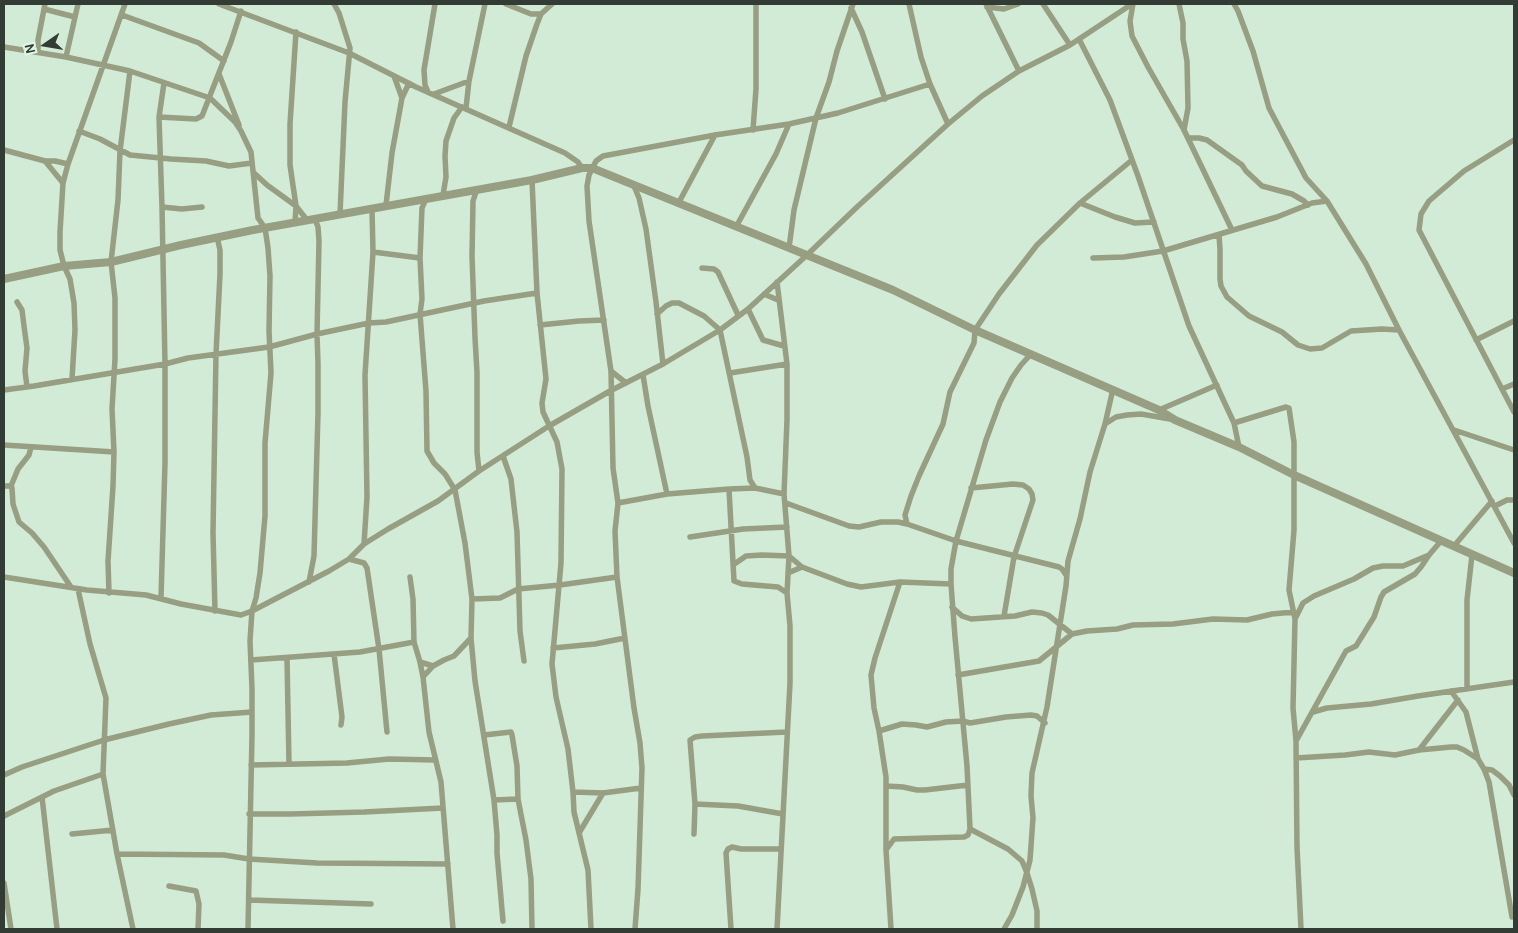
<!DOCTYPE html>
<style>
body{margin:0}
#map{position:relative;width:1518px;height:933px;overflow:hidden;background:#d1ebd7;font-family:Karla,sans-serif}
canvas{display:block}
.frame{position:absolute;inset:0;border:5px solid #323c34;pointer-events:none}
.north{position:absolute;left:20px;top:20px;width:50px;height:50px;-webkit-text-stroke:4px #def8e4;paint-order:stroke;rotate:257deg;font-size:14px;font-weight:700;line-height:20px;text-align:center;color:#323c34}
.north::after{content:'';display:block;margin:auto;width:18px;height:22px;background:#323c34;clip-path:polygon(50% 0,100% 100%,50% 72%,0 100%)}
</style>
<div id="map">
<canvas width="1518" height="933"></canvas>
<div class="frame"></div>
<div class="north">N</div>
</div>
<script>
const ctx = document.querySelector('canvas').getContext('2d');
ctx.lineJoin = 'round';
const toPath = rows => new Path2D(rows.map(r => 'M' + r).join(''));
function trace(path, color, width, dash) { ctx.strokeStyle = color; ctx.lineWidth = width; ctx.lineCap = dash ? 'butt' : 'round'; ctx.setLineDash(dash || []); ctx.stroke(path); }
trace(toPath([
 [219,4,349,53,416,87,565,153,578,162,582,168],
 [334,4,339,13,350,48,345,102,340,214],
 [506,4,531,14,541,14],
 [909,4,921,57,930,84,948,124],
 [986,4,1019,71],
 [1043,4,1070,45],
 [1133,4,1130,21,1132,36,1148,67,1184,130,1232,230],
 [1179,4,1183,23,1183,39,1187,61,1188,108,1184,130],
 [1234,4,1238,11,1253,51,1269,108,1306,178,1327,201,1366,264,1399,330,1514,543],
 [987,7,1004,9,1018,4],
 [851,8,862,32,885,99],
 [44,9,75,17],
 [122,15,199,43,224,61],
 [1079,39,1110,100,1138,176,1189,326,1234,423,1239,447],
 [4,47,66,57,130,71,210,98,235,122,241,131,251,152,258,218,265,228,268,248,270,276,269,331,271,373,265,443,265,516,260,573,256,598,252,611,250,641,252,689,252,735,248,929],
 [38,52,38,40,45,4],
 [66,57,78,4],
 [219,74,239,125],
 [394,76,402,98],
 [164,83,159,117,162,207,182,209,202,207],
 [428,92,425,85,424,70,435,4],
 [434,94,469,81],
 [466,108,469,81,485,4],
 [159,117,196,119,202,116,231,42,241,11],
 [509,127,526,56,537,24,541,14,552,4],
 [753,130,756,89,756,4],
 [79,131,100,139,130,155,171,159,206,161,229,166,252,163],
 [1188,138,1199,138,1207,140,1242,165,1246,171,1262,186,1292,194,1304,201,1308,205],
 [1514,140,1464,171,1429,201,1421,214,1419,230,1514,412],
 [4,150,45,161,55,161,68,164],
 [45,161,63,183],
 [254,173,267,185,296,206,307,220],
 [532,180,537,293,546,379,542,403,543,412,557,442,562,469,561,563,552,664,556,697,568,749,573,792,574,812,588,870,591,929],
 [634,186,639,198,646,229,656,302,663,364],
 [477,189,473,201,472,256,475,338,477,372,477,452,479,471],
 [443,195,446,177,445,156,446,141,454,118,462,107],
 [426,199,422,208,420,258,422,299,420,314,426,391,427,451,434,463,445,474,455,490,465,543,472,599,471,638,475,681,494,800,497,835,497,853,503,921],
 [1080,203,1115,217,1135,223,1154,222],
 [678,204,715,135],
 [386,205,392,153,402,98,409,83],
 [295,223,296,206,290,165,290,124,296,32],
 [736,227,776,154,789,124],
 [1219,235,1220,249,1220,279,1221,286,1227,297,1249,316,1282,332,1298,345,1310,349,1322,348,1351,331,1382,329,1399,330],
 [789,248,794,210,816,118,829,82,837,51,853,4],
 [373,252,420,258],
 [1093,258,1124,257,1163,251,1277,217,1312,203,1327,201],
 [702,268,714,269,718,272,738,315],
 [764,294,778,300],
 [17,302,22,310,24,326,27,348,25,371,27,387],
 [748,309,763,340,784,346],
 [657,314,666,306,672,303,679,303,704,316,720,330,747,457,750,480,755,488],
 [540,325,579,321,604,320],
 [1476,340,1514,321],
 [611,371,626,383],
 [730,373,787,364],
 [643,375,648,406,667,494],
 [72,379,75,330,74,303,70,279,64,266,60,250,60,232,63,183,68,164,125,4],
 [1502,389,1514,384],
 [4,390,34,386,165,364,162,207],
 [1159,410,1217,385],
 [1234,423,1286,407,1289,408,1294,442,1294,530,1289,590,1295,619,1293,708,1296,741,1297,847,1301,929],
 [1105,424,1116,417,1127,415,1141,414,1170,419],
 [1454,430,1514,450],
 [4,445,114,452],
 [503,456,511,479,513,497,517,532,520,631,524,661],
 [4,486,11,486,12,488,13,504,19,522,32,533,44,547,71,587],
 [11,486,18,469,29,455,31,447],
 [971,488,1013,484,1023,485,1029,489,1032,494,1033,500,1014,557,1004,616],
 [729,489,734,581,742,584,778,587,787,593],
 [618,503,667,494,729,489,755,488,784,494],
 [786,503,849,526,859,527,881,522,898,522,907,524,956,541,1059,567,1062,569,1066,575],
 [1495,506,1507,500,1514,500],
 [907,524,905,515,911,496,919,476,943,424,950,392,974,343,975,330,999,294,1037,245,1080,203,1132,160],
 [690,537,743,529,787,527],
 [364,544,367,497,365,375,373,252,372,209],
 [1454,546,1492,501],
 [349,559,364,563,367,568,379,649,387,732],
 [733,565,746,556,762,555,789,556,802,567,847,584,861,587,900,582,951,584],
 [788,573,802,567],
 [4,577,87,590,146,595,181,604,241,615,252,611,329,571,349,559,364,544,388,529,438,501,479,471,549,426,610,391,663,364,720,330,748,309,807,255,857,207,948,124,982,96,1019,71,1070,45,1132,4],
 [410,577,413,599,414,642,420,662,423,677,429,732,441,782,453,929],
 [309,582,314,556,318,413,318,364,317,334,319,241,318,227,315,219],
 [78,589,90,644,106,698,103,774,117,854,133,929],
 [109,593,108,561,113,486,114,452,112,409,115,359,115,298,111,262,118,200,120,151,130,71],
 [161,598,165,463,165,364,188,358,269,347,317,334,369,323,386,322,484,301,537,293],
 [472,599,500,598,518,589,560,585,617,577],
 [952,607,962,616,971,619,1015,616,1032,612,1042,613,1048,615,1072,634],
 [215,611,213,533,216,354,220,274,220,250,217,237],
 [1296,617,1303,603,1314,596,1354,579,1373,568,1383,566,1403,566,1429,555],
 [553,648,595,644,625,638],
 [334,654,342,717,341,725],
 [287,658,289,764],
 [251,660,360,652,414,642],
 [420,662,433,666,423,677],
 [433,666,444,660,454,656,471,638],
 [958,675,1039,661,1072,634,1087,631,1117,629,1133,625,1173,624,1213,619,1247,620,1272,614,1294,612],
 [1467,689,1467,600,1472,555],
 [1451,691,1466,712,1478,759,1484,769,1489,782,1512,917],
 [1313,712,1327,708,1371,704,1418,696,1514,682],
 [879,731,902,724,916,725,927,727,946,722,963,721,970,723,1006,717,1031,715,1037,716,1045,723],
 [484,735,511,732,512,735,517,766,518,799,526,840,531,879,532,929],
 [1296,741,1346,651,1356,646,1374,617,1381,597,1384,592,1415,574,1421,567,1429,555,1441,541],
 [1419,750,1458,700],
 [1296,758,1345,755,1369,752,1395,755,1419,750,1451,747,1457,747,1464,750,1478,759],
 [251,765,347,763,389,759,435,760],
 [1484,769,1492,770,1500,776,1509,785,1514,795],
 [4,775,22,767,104,740,169,724,211,715,252,712],
 [886,786,903,787,917,790,925,790,968,785],
 [573,792,603,793,641,788],
 [42,797,57,929],
 [494,800,518,799],
 [695,804,738,806,783,814],
 [249,814,291,814,364,812,443,808],
 [4,816,54,791,103,774],
 [970,829,1008,849,1022,861,1027,873,1032,889,1037,911,1037,929],
 [579,833,603,793],
 [72,834,113,830],
 [694,834,695,804,690,740,695,737,702,736,787,732],
 [886,850,894,839,964,837,968,835,970,829,967,766,955,637,951,584,951,569,956,541,986,440,1000,402,1012,378,1021,365,1031,354],
 [117,854,224,855,249,859,317,863,448,864],
 [4,883,11,929],
 [169,886,196,891,199,904,198,929],
 [249,900,371,904],
 [635,929,638,889,642,768,640,743,634,708,617,577,615,531,618,503,613,468,611,371,589,221,587,186,589,175,596,161,603,156,715,135,789,124,838,113,930,84],
 [731,929,726,853,728,849,732,847,741,849,781,849],
 [777,929,790,683,790,626,787,593,789,556,784,494,787,420,787,364,777,282],
 [891,929,886,850,886,777,879,731,874,708,871,675,875,658,900,582],
 [1004,929,1012,915,1023,887,1030,860,1033,818,1031,796,1032,773,1047,707,1066,586,1068,561,1080,519,1090,472,1105,424,1113,389]
]), '#979e82', 5.5);
trace(toPath([
 [4,279,64,266,111,262,181,245,253,230,532,180,582,168,592,168,893,290,975,330,1159,410,1175,420,1239,447,1294,475,1514,573]
]), '#979e82', 8);
</script>
